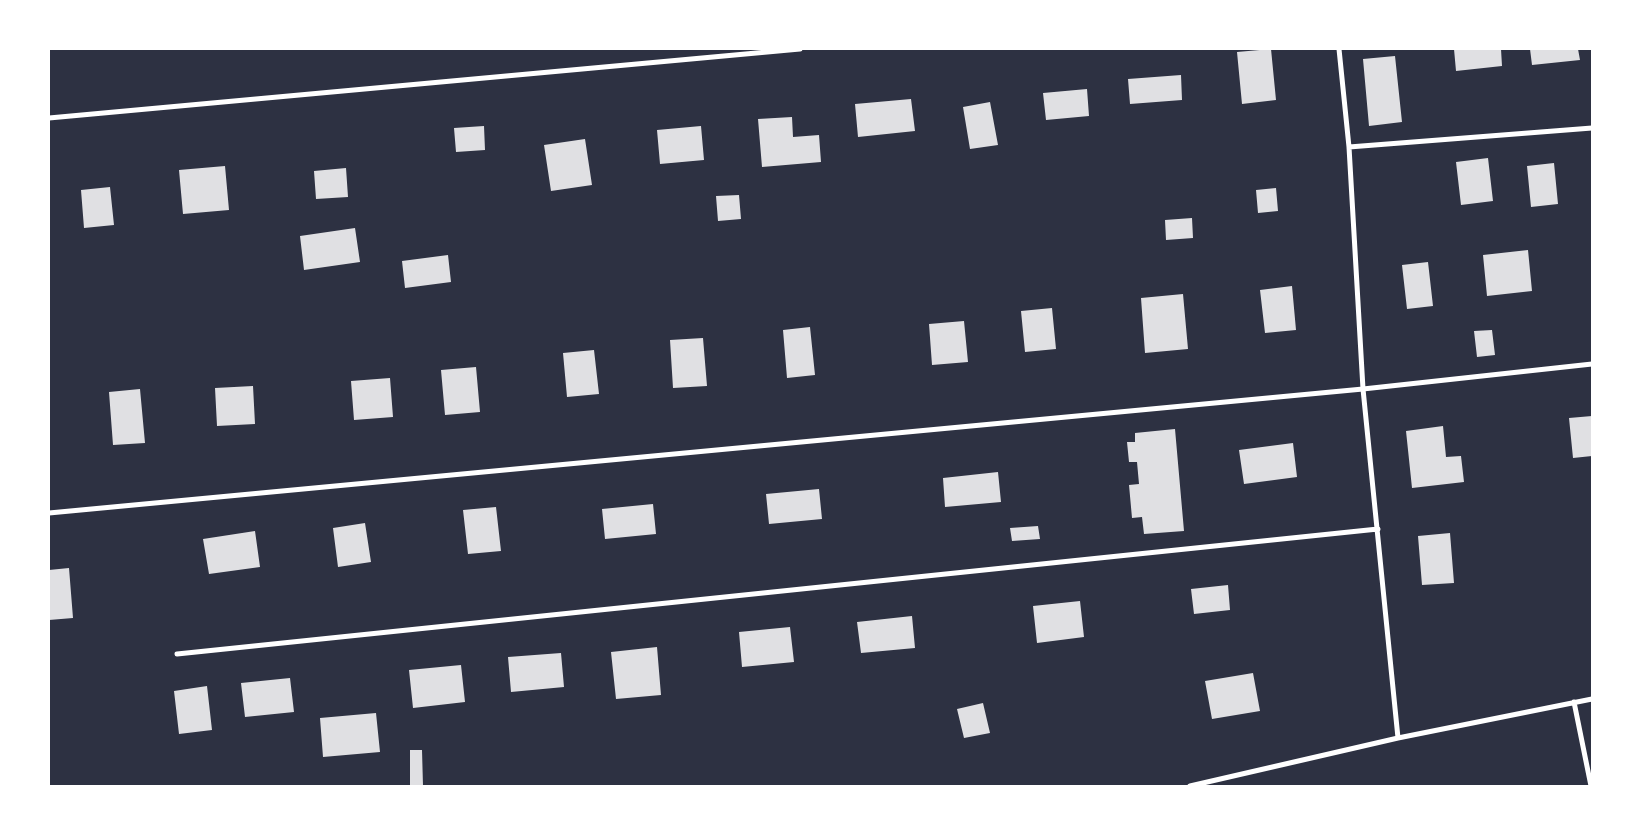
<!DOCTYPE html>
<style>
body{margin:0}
#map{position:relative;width:1641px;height:835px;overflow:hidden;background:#2d3142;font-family:"Work Sans",sans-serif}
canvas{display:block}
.frame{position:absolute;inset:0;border:50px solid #fff;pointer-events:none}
</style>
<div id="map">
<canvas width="1641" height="835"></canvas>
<div class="frame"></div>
</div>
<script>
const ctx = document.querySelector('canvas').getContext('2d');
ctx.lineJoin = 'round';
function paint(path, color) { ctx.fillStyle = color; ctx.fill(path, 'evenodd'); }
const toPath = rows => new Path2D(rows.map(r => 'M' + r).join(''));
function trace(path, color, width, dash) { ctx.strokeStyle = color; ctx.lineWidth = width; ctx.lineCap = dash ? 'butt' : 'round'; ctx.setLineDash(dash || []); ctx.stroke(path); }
paint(toPath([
 [1271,49,1276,100,1242,104,1237,52],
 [1454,49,1501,49,1502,66,1456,71],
 [1530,49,1578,49,1580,60,1532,65],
 [1395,56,1402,122,1369,126,1363,59],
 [1181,75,1182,100,1130,104,1128,79],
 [1087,89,1089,116,1046,120,1043,93],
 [911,99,915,131,858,137,855,104],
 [990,102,998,145,970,149,963,107],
 [792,117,793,137,819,135,821,162,762,167,758,119],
 [484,126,485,150,456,152,454,128],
 [701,126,704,160,660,164,657,130],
 [585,139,592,185,551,191,544,145],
 [1488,158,1493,201,1461,205,1456,162],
 [1554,163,1558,204,1531,207,1527,166],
 [225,166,229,210,183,214,179,170],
 [346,168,348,197,316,199,314,171],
 [110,187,114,225,84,228,81,190],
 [1276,188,1278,211,1258,213,1256,190],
 [739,195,741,219,718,221,716,196],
 [1192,218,1193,238,1166,240,1165,220],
 [355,228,360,262,304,270,300,236],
 [1528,250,1532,291,1487,296,1483,255],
 [448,255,451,282,405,288,402,261],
 [1428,262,1433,306,1407,309,1402,265],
 [1292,286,1296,330,1265,333,1260,290],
 [1183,294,1188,349,1145,353,1141,298],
 [1052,308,1056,349,1025,352,1021,311],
 [964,321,968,362,932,365,929,324],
 [810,327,815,375,787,378,783,330],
 [1492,330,1495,355,1477,357,1474,331],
 [703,338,707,386,673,388,670,340],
 [594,350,599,394,567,397,563,353],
 [476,367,480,412,445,415,441,370],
 [390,378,393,417,354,420,351,381],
 [253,386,255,424,217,426,215,388],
 [140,389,145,443,113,445,109,392],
 [1592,416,1592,456,1573,458,1569,418],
 [1443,426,1446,457,1461,456,1464,482,1412,488,1406,431],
 [1175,429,1184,531,1144,534,1142,517,1132,518,1129,485,1139,484,1137,462,1129,462,1127,442,1135,442,1135,433],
 [1293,443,1297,477,1244,484,1239,450],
 [998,472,1001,502,945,507,943,478],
 [819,489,822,519,769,524,766,494],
 [653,504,656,534,605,539,602,509],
 [496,507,501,551,468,554,463,510],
 [365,523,371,562,338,567,333,528],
 [1038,526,1040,539,1012,541,1010,528],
 [255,531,260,567,209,574,203,539],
 [1450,533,1454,583,1422,585,1418,536],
 [69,568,73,618,49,620,49,570],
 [1228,585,1230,610,1194,614,1191,589],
 [1080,601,1084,637,1037,643,1033,606],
 [912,616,915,648,861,653,857,622],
 [790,627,794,662,742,667,739,632],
 [657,647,661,695,616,699,611,652],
 [561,653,564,687,511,692,508,657],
 [461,665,465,702,413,708,409,670],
 [1253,673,1260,711,1212,719,1205,681],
 [290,678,294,712,245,717,241,683],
 [207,686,212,730,179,734,174,691],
 [983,703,990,733,964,738,957,709],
 [376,713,380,752,323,757,320,718],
 [410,750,422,750,423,786,410,786]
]), '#e0e0e3');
trace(toPath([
 [1339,49,1349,147,1363,389,1398,738],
 [49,118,800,49],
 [1349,147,1592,128],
 [49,513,1363,389,1592,364],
 [177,654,1378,529],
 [1574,702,1591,786],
 [1190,786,1398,738,1592,699]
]), '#fff', 5);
</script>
